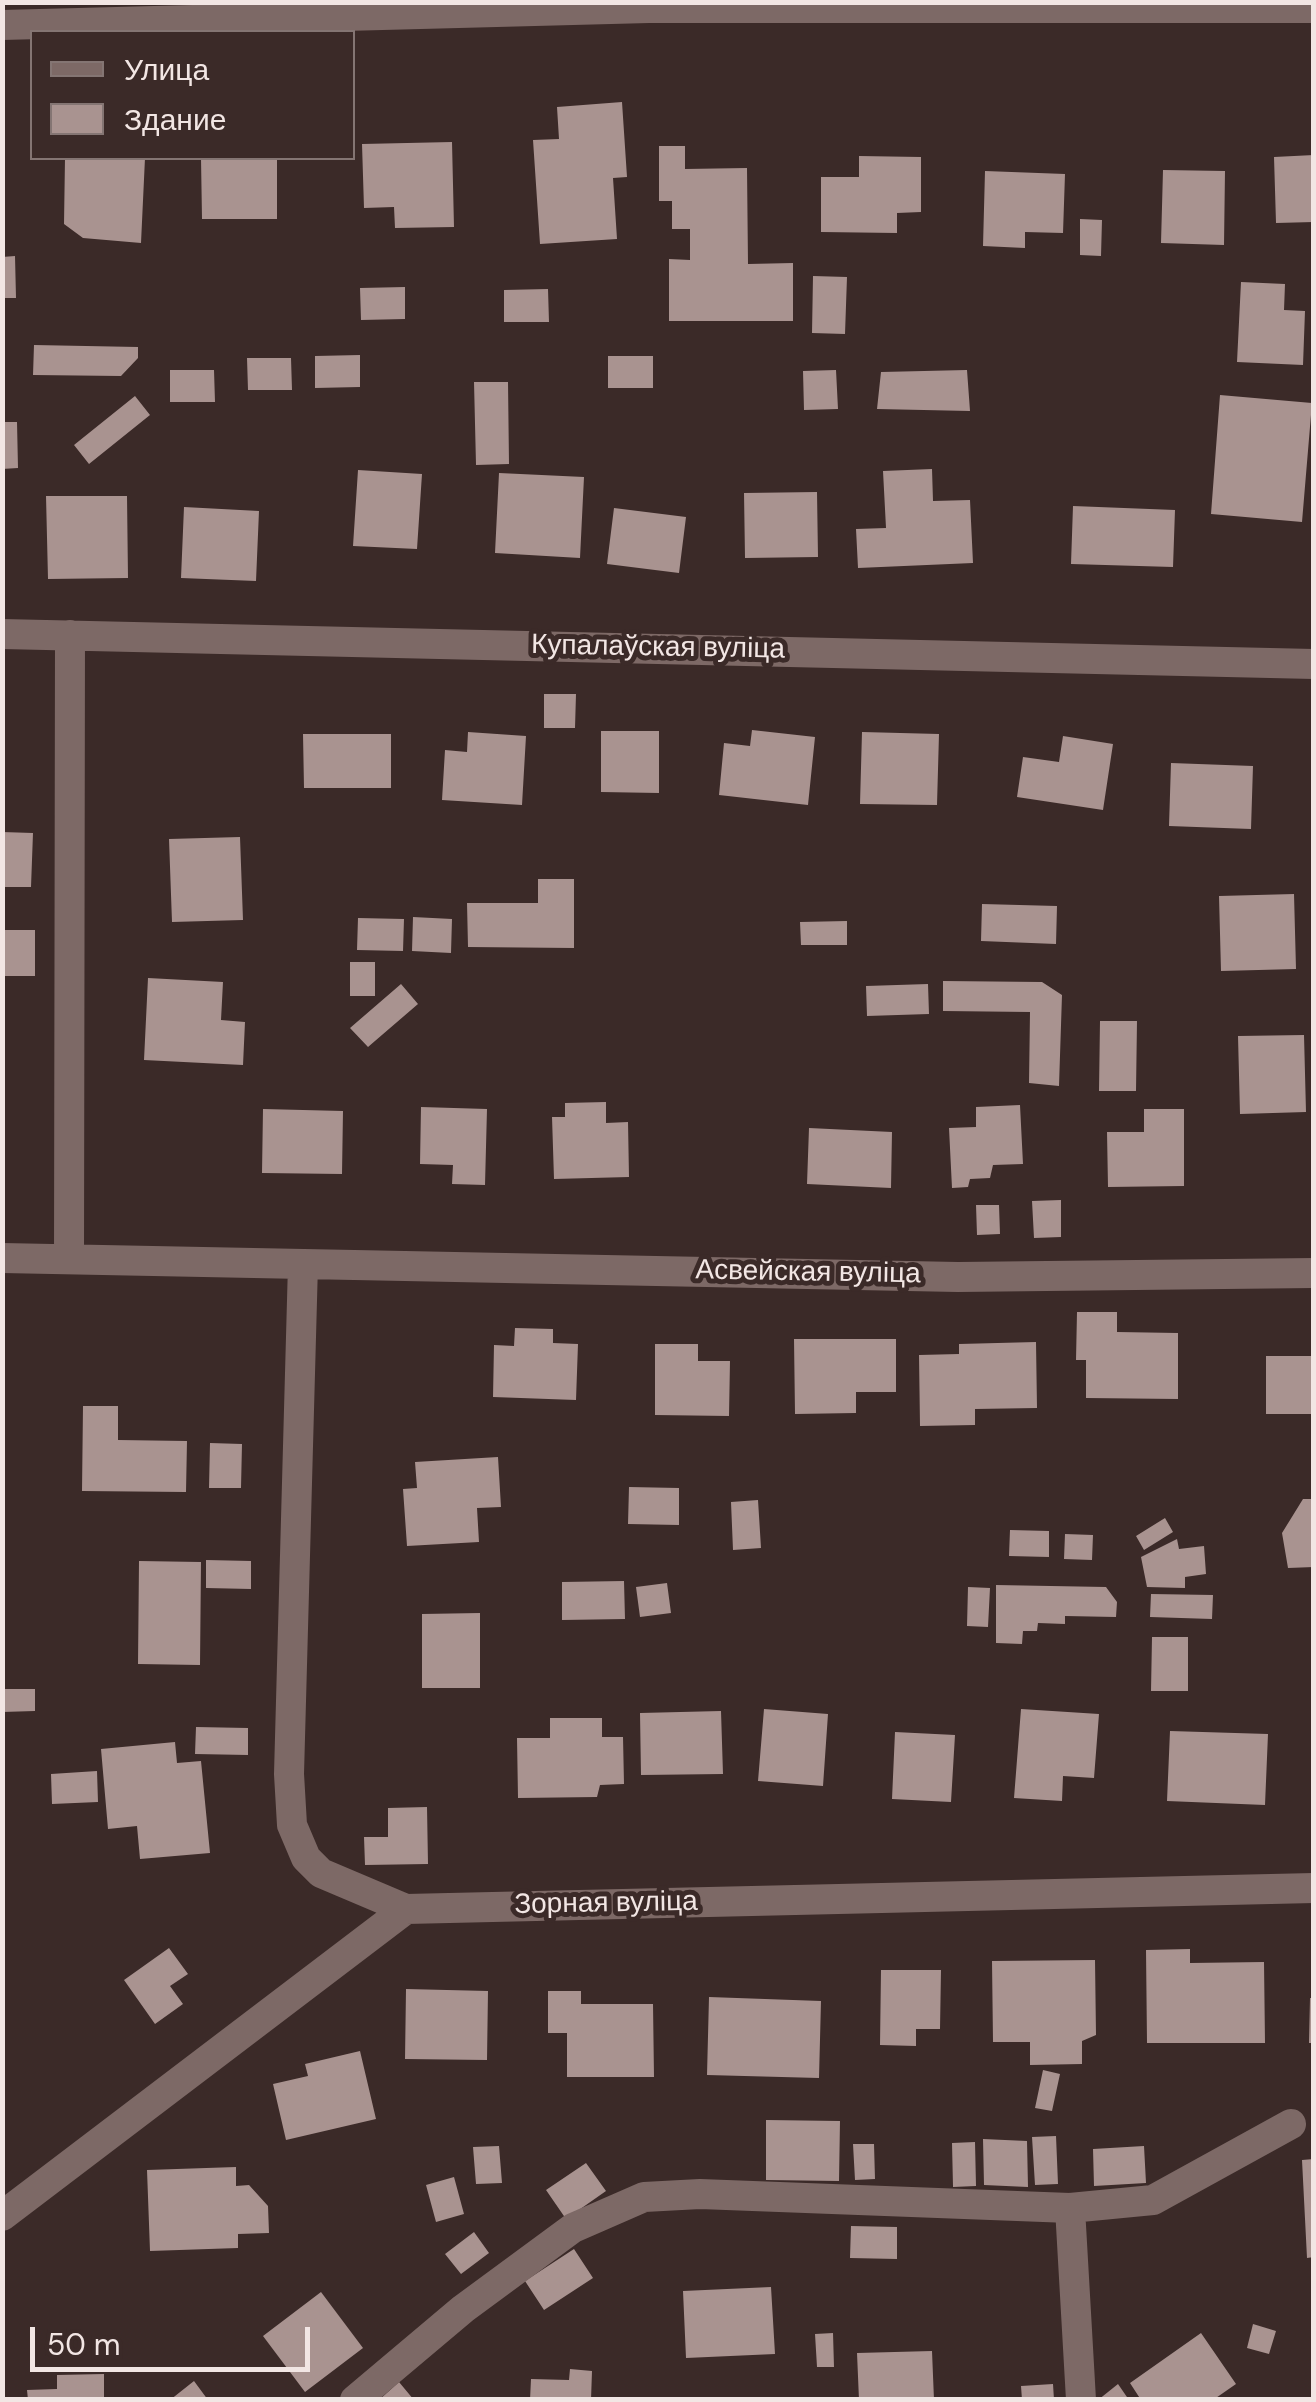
<!DOCTYPE html>
<meta charset="utf-8">
<style>
body{margin:0}
#map{position:relative;width:1316px;height:2402px;overflow:hidden;background:#3b2a28;font-family:"DM Sans",sans-serif}
canvas{display:block}
.frame{position:absolute;inset:0;border:5px solid #f2e6e4;pointer-events:none}
.legend{position:absolute;left:30px;top:30px;width:325px;height:130px;box-sizing:border-box;background:#3b2a28;border:2px solid #847573;margin:0;padding:12px 18px;list-style:none;font-size:30px;color:#f2e6e4}
.legend li{display:flex;align-items:center;gap:20px;height:50px}
.legend b{width:50px;border:2px solid #847573}
.scale{position:absolute;left:30px;top:2327px;width:280px;height:45px;box-sizing:border-box;border:5px solid #f2e6e4;border-top:0;padding-left:12px;font-size:30px;line-height:35px;white-space:nowrap;color:#f2e6e4;-webkit-text-stroke:8px #3b2a28;paint-order:stroke}
</style>
<div id="map">
<canvas width="1316" height="2402"></canvas>
<div class="frame"></div>
<ul class="legend">
<li><b style="height:12px;background:#7d6966"></b>Улица</li>
<li><b style="height:28px;background:#a99390"></b>Здание</li>
</ul>
<div class="scale">50 m</div>
</div>
<script>
const ctx = document.querySelector('canvas').getContext('2d');
ctx.lineJoin = 'round';
function paint(path, color) { ctx.fillStyle = color; ctx.fill(path, 'evenodd'); }
const toPath = rows => new Path2D(rows.map(r => 'M' + r).join(''));
function trace(path, color, width, dash) { ctx.strokeStyle = color; ctx.lineWidth = width; ctx.lineCap = dash ? 'butt' : 'round'; ctx.setLineDash(dash || []); ctx.stroke(path); }
function label(font, color, halo, rows, align = 'center') {
  ctx.font = font + ' "DM Sans",sans-serif'; ctx.lineWidth = 10; ctx.setLineDash([]); ctx.textBaseline = 'middle'; ctx.strokeStyle = halo; ctx.fillStyle = color; for (const [text, x, y, turn = 0] of rows) {
    ctx.save(); ctx.translate(x, y); ctx.rotate((+turn || 0) * Math.PI / 180); ctx.textAlign = isNaN(turn) ? turn : align; if (halo) ctx.strokeText(text, 0, 0); ctx.fillText(text, 0, 0); ctx.restore();
  }
}
paint(toPath([
 [622,102,627,177,613,178,617,239,540,244,533,140,559,139,557,107],
 [452,142,454,227,395,228,394,207,364,208,362,144],
 [659,146,685,146,685,169,747,168,748,264,793,263,793,321,669,321,669,259,690,260,690,229,672,229,672,201,659,201],
 [1314,155,1314,222,1276,223,1274,157],
 [859,156,921,157,921,212,897,213,897,233,821,232,821,177,859,177],
 [65,158,145,158,141,243,83,238,64,224],
 [201,158,277,158,277,219,202,219],
 [1163,170,1225,171,1224,245,1161,243],
 [985,171,1065,174,1063,233,1025,232,1025,248,983,246],
 [1080,219,1102,220,1101,256,1080,255],
 [15,256,16,298,2,298,2,257],
 [813,276,847,277,845,334,812,333],
 [1241,282,1285,284,1284,310,1305,311,1303,365,1237,362],
 [405,287,405,319,361,320,360,288],
 [548,289,549,322,504,322,504,290],
 [34,345,138,347,138,358,121,376,33,375],
 [360,355,360,387,315,388,315,356],
 [608,356,653,356,653,388,608,388],
 [247,358,291,358,292,390,248,390],
 [170,370,214,370,215,402,170,402],
 [836,370,838,409,804,410,803,371],
 [967,370,970,411,877,409,881,372],
 [474,382,508,382,509,464,476,465],
 [1220,395,1312,403,1302,522,1211,514],
 [135,396,150,415,89,464,74,445],
 [2,422,17,422,18,468,2,469],
 [932,469,933,501,970,500,973,563,858,568,856,529,886,528,883,471],
 [358,470,422,474,417,549,353,546],
 [499,473,584,477,580,558,495,553],
 [817,492,818,557,745,558,744,493],
 [46,496,127,496,128,578,48,579],
 [1073,506,1175,510,1173,567,1071,564],
 [184,507,259,511,256,581,181,578],
 [614,508,686,517,679,573,607,564],
 [544,694,576,694,575,728,544,728],
 [752,730,815,737,808,805,719,795,724,743,750,746],
 [601,731,659,731,659,793,601,792],
 [468,732,526,736,522,805,442,800,445,750,467,752],
 [862,732,939,734,937,805,860,804],
 [303,734,391,734,391,788,304,788],
 [1063,736,1113,744,1103,810,1017,797,1023,757,1059,762],
 [1171,763,1253,766,1251,829,1169,826],
 [2,832,33,833,31,887,2,887],
 [240,837,243,920,172,922,169,839],
 [538,879,574,879,574,948,468,947,467,903,538,903],
 [1294,894,1296,969,1221,971,1219,896],
 [982,904,1057,906,1056,944,981,941],
 [413,917,452,919,451,953,412,951],
 [358,918,404,919,403,951,357,950],
 [847,921,847,945,801,945,800,922],
 [2,930,35,930,35,976,2,976],
 [350,962,375,962,375,996,350,996],
 [148,978,223,982,221,1020,245,1022,243,1065,144,1060],
 [943,981,1042,982,1062,995,1059,1086,1029,1083,1030,1012,943,1011],
 [401,984,418,1004,368,1047,350,1028],
 [928,984,929,1014,867,1016,866,986],
 [1100,1021,1137,1021,1136,1091,1099,1091],
 [1304,1035,1306,1112,1240,1114,1238,1036],
 [606,1102,606,1123,628,1122,629,1177,554,1179,552,1117,565,1117,565,1103],
 [1020,1105,1023,1164,993,1165,990,1178,970,1179,968,1187,952,1188,949,1128,976,1127,976,1107],
 [421,1107,487,1109,485,1185,452,1184,453,1165,420,1164],
 [263,1109,343,1111,342,1174,262,1173],
 [1144,1109,1184,1109,1184,1186,1108,1187,1107,1132,1144,1132],
 [809,1128,892,1132,891,1188,807,1184],
 [1061,1200,1061,1237,1034,1238,1032,1201],
 [976,1205,999,1205,1000,1234,977,1235],
 [1077,1312,1117,1312,1117,1332,1178,1333,1178,1399,1086,1398,1086,1360,1076,1360],
 [515,1328,553,1329,553,1343,578,1344,576,1400,493,1397,494,1345,514,1346],
 [794,1339,896,1339,896,1392,856,1392,856,1413,795,1414],
 [1036,1342,1037,1408,975,1409,975,1425,920,1426,919,1355,959,1354,959,1344],
 [655,1344,698,1344,698,1361,730,1361,729,1416,655,1415],
 [1266,1356,1314,1356,1314,1414,1266,1414],
 [83,1406,118,1406,118,1440,187,1441,186,1492,82,1491],
 [210,1443,242,1444,241,1488,209,1488],
 [498,1457,501,1507,477,1508,479,1542,407,1546,403,1489,417,1488,415,1462],
 [629,1487,679,1488,679,1525,628,1524],
 [1303,1499,1314,1499,1314,1567,1288,1568,1282,1533],
 [758,1500,761,1548,733,1550,731,1502],
 [1165,1518,1173,1532,1144,1550,1136,1536],
 [1010,1530,1049,1531,1049,1557,1009,1556],
 [1065,1534,1093,1535,1092,1560,1064,1559],
 [1177,1539,1179,1549,1204,1546,1206,1574,1185,1577,1185,1588,1147,1587,1141,1557],
 [206,1560,251,1561,251,1589,206,1588],
 [139,1561,201,1562,200,1665,138,1664],
 [624,1581,625,1619,562,1620,562,1582],
 [667,1583,671,1613,640,1617,636,1587],
 [996,1585,1106,1587,1117,1602,1116,1617,1065,1616,1065,1624,1038,1623,1037,1631,1023,1631,1022,1644,996,1643],
 [968,1587,990,1588,988,1627,967,1626],
 [1151,1594,1213,1595,1212,1619,1150,1617],
 [480,1613,480,1688,422,1688,422,1614],
 [1152,1637,1188,1637,1188,1691,1151,1691],
 [2,1689,35,1689,35,1711,2,1712],
 [764,1709,828,1714,823,1786,758,1781],
 [1021,1709,1099,1714,1094,1778,1063,1776,1062,1801,1014,1798],
 [721,1711,723,1774,641,1775,640,1713],
 [550,1718,602,1718,602,1737,623,1737,624,1784,600,1785,597,1797,518,1798,517,1738,550,1738],
 [196,1727,248,1728,248,1755,195,1754],
 [1170,1731,1268,1734,1265,1805,1167,1801],
 [895,1732,955,1735,951,1802,892,1799],
 [175,1742,177,1763,201,1761,210,1853,140,1859,137,1826,108,1829,101,1749],
 [97,1771,98,1802,52,1804,51,1774],
 [427,1807,428,1864,365,1865,364,1837,388,1837,388,1808],
 [169,1948,188,1974,170,1986,183,2004,155,2024,124,1980],
 [1190,1949,1190,1963,1264,1962,1265,2043,1147,2043,1146,1950],
 [1095,1960,1096,2035,1082,2041,1082,2064,1030,2065,1030,2042,993,2042,992,1961],
 [881,1970,941,1970,940,2029,916,2029,916,2046,880,2045],
 [406,1989,488,1991,487,2060,405,2059],
 [548,1991,581,1991,581,2004,653,2004,654,2077,567,2077,567,2033,548,2033],
 [709,1997,821,2001,819,2078,707,2075],
 [1310,1998,1314,1998,1314,2043,1309,2043],
 [360,2051,376,2119,286,2140,273,2084,308,2076,305,2064],
 [1043,2070,1060,2074,1052,2111,1035,2108],
 [766,2120,840,2121,839,2181,766,2180],
 [1056,2136,1058,2184,1035,2185,1032,2137],
 [983,2139,1027,2141,1028,2187,984,2185],
 [975,2142,976,2186,953,2187,952,2143],
 [853,2144,874,2144,875,2179,855,2180],
 [499,2146,502,2183,476,2184,473,2147],
 [1144,2146,1146,2183,1094,2186,1093,2149],
 [1314,2159,1314,2257,1307,2258,1302,2160],
 [586,2163,606,2191,566,2219,546,2190],
 [236,2167,236,2186,249,2185,268,2206,269,2233,238,2234,238,2248,150,2251,147,2170],
 [454,2177,464,2214,436,2222,426,2185],
 [851,2226,897,2227,897,2259,850,2258],
 [474,2232,489,2253,461,2274,445,2254],
 [574,2249,593,2278,544,2310,525,2281],
 [771,2287,775,2354,686,2358,683,2291],
 [321,2292,363,2348,305,2392,263,2336],
 [1253,2324,1276,2331,1269,2354,1247,2348],
 [833,2333,834,2367,817,2367,815,2334],
 [1201,2333,1236,2384,1213,2400,1141,2400,1130,2383],
 [932,2351,934,2400,859,2400,857,2353],
 [570,2369,592,2371,591,2400,530,2400,531,2379,569,2380],
 [104,2374,104,2400,28,2400,27,2390,57,2389,57,2375],
 [194,2381,208,2400,170,2400],
 [399,2382,414,2400,379,2400],
 [1053,2384,1054,2400,1022,2400,1021,2386],
 [1118,2384,1129,2400,1098,2400]
]), '#a99390');
trace(toPath([
 [2,25,649,8,1314,8],
 [2,634,1314,664],
 [69,1257,70,635],
 [2,1258,958,1277,1314,1273],
 [303,1264,289,1774,292,1825,306,1858,321,1873,406,1909],
 [1070,2208,1081,2400],
 [2,2216,406,1909,1314,1888],
 [355,2400,463,2309,573,2228,644,2197,700,2194,1070,2208,1153,2200,1291,2124]
]), '#7d6966', 30);
label('28px', '#f2e6e4', '#3b2a28', [
 ["Купалаўская вуліца",658,648,1],
 ["Асвейская вуліца",808,1273,1],
 ["Зорная вуліца",606,1904,-1]
]);
</script>
